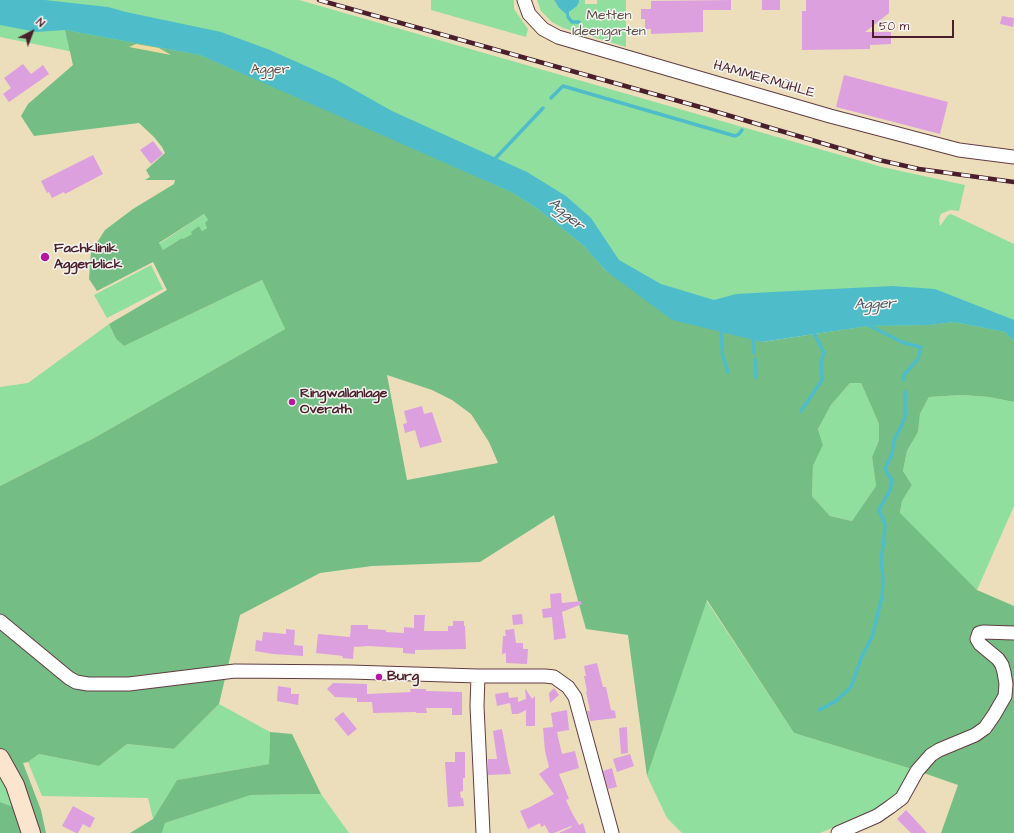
<!DOCTYPE html>
<meta charset="utf-8">
<style>
body{margin:0}
#map{position:relative;width:1014px;height:833px;overflow:hidden;background:#ecdebb;font-family:"Architects Daughter",sans-serif}
canvas{display:block}
.north{position:absolute;left:12px;top:12px;width:40px;height:40px;-webkit-text-stroke:3px #f6f6f2;paint-order:stroke;rotate:42deg;font-size:11px;font-weight:700;line-height:16px;text-align:center;color:#4a1f2b}
.north::after{content:'';display:block;margin:auto;width:14px;height:18px;background:#4a1f2b;clip-path:polygon(50% 0,100% 100%,50% 72%,0 100%)}
.scale{position:absolute;left:872px;top:20px;width:82px;height:18px;box-sizing:border-box;border:2px solid #4a1f2b;border-top:0;padding-left:5px;font-size:12px;line-height:14px;white-space:nowrap;color:#4a1f2b;-webkit-text-stroke:3px #f6f6f2;paint-order:stroke}
</style>
<div id="map">
<canvas width="1014" height="833"></canvas>
<div class="north">N</div>
<div class="scale">50 m</div>
</div>
<script>
const ctx = document.querySelector('canvas').getContext('2d');
ctx.lineJoin = 'round';
function paint(path, color) { ctx.fillStyle = color; ctx.fill(path, 'evenodd'); }
const toPath = rows => new Path2D(rows.map(r => 'M' + r).join(''));
function trace(path, color, width, dash) { ctx.strokeStyle = color; ctx.lineWidth = width; ctx.lineCap = dash ? 'butt' : 'round'; ctx.setLineDash(dash || []); ctx.stroke(path); }
function label(font, color, halo, rows, align = 'center') {
  ctx.font = font + ' "Architects Daughter",sans-serif'; ctx.lineWidth = 3; ctx.setLineDash([]); ctx.textBaseline = 'middle'; ctx.strokeStyle = halo; ctx.fillStyle = color; for (const [text, x, y, turn = 0] of rows) {
    ctx.save(); ctx.translate(x, y); ctx.rotate((+turn || 0) * Math.PI / 180); ctx.textAlign = isNaN(turn) ? turn : align; if (halo) ctx.strokeText(text, 0, 0); ctx.fillText(text, 0, 0); ctx.restore();
  }
}
paint(toPath([
 [0,0,299,0,882,167,965,185,959,211,950,210,941,214,939,220,940,226,948,215,951,214,1014,244,1014,361,923,329,932,325,769,335,93,56,0,37],
 [431,0,514,0,514,9,528,29,526,37,431,10],
 [537,0,554,0,559,8,567,14,567,17,571,10,578,4,579,0,585,0,585,4,597,4,597,0,626,0,626,47,563,28,552,22,541,11],
 [204,214,208,220,208,227,202,231,199,226,192,234,183,240,182,238,163,250,159,244],
 [151,265,163,289,107,318,94,295],
 [262,280,285,329,94,438,0,486,0,387,28,383,109,324,116,339,124,346],
 [850,383,861,383,879,424,879,440,872,457,876,486,852,521,830,516,812,496,813,466,823,445,818,429,831,405],
 [962,395,989,397,1014,402,1014,506,977,590,900,514,902,501,912,485,903,471,907,451,918,432,920,414,929,397],
 [706,600,794,733,915,770,898,795,875,811,820,833,682,833,667,818,647,776],
 [219,704,270,732,269,764,177,780,153,819,148,798,42,796,28,762,39,754,99,766,127,744,174,749],
 [0,771,19,809,0,802],
 [321,794,349,833,162,833,165,823,251,795]
]), '#90df9e');
paint(toPath([
 [65,30,200,55,381,133,511,192,538,209,583,245,606,271,762,342,868,326,930,325,954,322,1005,332,1014,341,1014,402,989,397,962,395,929,397,920,414,918,432,907,451,903,471,912,485,902,501,900,513,977,590,1014,606,1014,833,941,833,958,785,915,770,794,733,707,600,647,776,628,635,586,629,554,515,480,562,372,566,320,573,240,615,219,704,174,749,127,744,99,766,39,754,28,762,23,763,41,810,46,833,37,833,15,774,0,748,0,486,94,438,285,329,262,280,124,346,116,339,109,324,167,290,153,262,97,291,89,279,91,252,105,230,133,209,174,184,175,180,145,180,150,177,146,170,165,153,162,147,154,137,139,123,34,136,21,116,28,104,73,65],
 [204,214,208,220,205,223,207,228,202,231,199,226,191,232,192,234,183,239,182,238,163,250,159,243],
 [387,375,432,390,452,400,471,414,489,442,498,463,407,480],
 [850,383,861,383,879,424,879,440,872,457,876,486,852,521,830,516,812,496,813,466,823,445,818,429,831,405],
 [270,732,292,734,321,794,251,795,165,823,162,833,130,833,153,819,177,780,269,764],
 [0,802,19,809,25,833,0,833]
]), '#74be85');
paint(toPath([
 [136,44,159,48,171,55,129,47]
]), '#eeda9e');
paint(toPath([
 [0,0,45,0,108,7,126,12,221,32,270,50,337,80,392,111,527,172,566,196,591,218,619,260,661,284,714,300,736,294,772,292,892,286,935,289,1014,320,1014,341,1005,332,954,322,930,325,868,326,762,342,672,320,606,271,583,245,538,209,511,192,200,55,65,30,36,32,0,25],
 [554,0,579,0,579,2,577,6,569,12,569,16,567,17,566,14,559,8]
]), '#4fbdc9');
trace(toPath([
 [568,17,572,22,579,22],
 [551,98,563,86,735,136,739,134,742,130],
 [493,161,543,108],
 [866,324,904,343,921,347,918,359,904,375,904,380],
 [721,329,722,350],
 [753,337,754,353],
 [722,353,728,372],
 [755,359,756,377],
 [801,411,822,380,821,362,824,353,812,329],
 [819,710,836,701,851,687,862,656,872,637,882,597,883,579,881,559,884,540,885,524,879,510,890,490,892,481,885,469,892,454,894,440,902,425,905,416,905,392]
]), '#4fbdc9', 3.5);
paint(toPath([
 [731,0,731,10,703,10,703,32,651,34,651,29,645,29,645,19,641,19,641,9,651,9,651,1],
 [762,0,780,0,780,10,762,10],
 [806,0,889,0,889,13,865,32,891,32,891,44,870,45,870,49,802,50,802,11,806,11],
 [1002,16,1014,18,1013,27,1000,24],
 [23,64,31,74,43,65,49,74,9,102,3,94,11,88,4,78],
 [844,75,948,102,940,134,836,107],
 [153,141,163,154,151,164,140,150],
 [93,155,103,174,65,194,64,192,52,198,49,192,47,193,41,181],
 [422,406,424,414,432,412,442,442,420,448,415,430,405,433,403,424,407,423,404,411],
 [561,593,562,603,581,601,582,604,562,612,566,638,554,640,552,617,543,618,542,609,551,608,550,594],
 [522,614,523,624,513,625,512,615],
 [414,615,425,615,424,631,448,631,448,626,453,626,453,621,464,621,464,626,465,626,466,649,415,650,415,654,403,653,403,648,368,646,354,647,353,659,342,658,343,656,316,653,318,634,350,637,351,625,368,625,368,629,386,630,386,632,404,633,404,627,414,628],
 [286,629,295,630,294,645,303,646,303,656,273,654,255,651,256,640,262,641,263,632,286,634],
 [514,629,516,643,523,643,523,649,528,649,527,664,506,663,506,653,502,654,503,636,506,636,505,630],
 [597,663,603,687,606,687,611,710,615,711,616,718,590,721,587,711,590,711,586,692,587,691,584,676,586,676,584,666],
 [333,683,367,684,367,694,411,692,410,689,426,689,426,691,462,692,462,715,452,715,452,708,426,708,427,713,416,713,416,712,373,713,372,702,357,702,357,698,335,697,327,689],
 [278,686,291,688,291,694,299,694,298,705,277,701],
 [525,688,532,699,535,696,535,726,526,726,526,710,518,714,512,714,510,703,497,706,495,694,508,692,509,698,518,697,518,702,526,699],
 [554,688,559,695,550,703,549,693],
 [567,710,569,730,557,732,559,741,562,754,575,751,579,768,559,774,569,799,566,800,572,813,579,825,583,823,586,833,559,833,572,827,571,826,554,833,549,833,545,825,541,827,540,823,528,829,520,811,530,807,554,794,539,774,549,767,545,751,543,728,553,727,551,713],
 [343,712,357,729,348,736,334,719],
 [627,727,628,753,621,754,619,728],
 [502,729,508,762,511,774,488,775,488,759,497,759,493,731],
 [455,752,465,752,465,778,463,778,463,791,460,792,461,798,463,798,464,806,448,807,445,762,455,762],
 [630,754,634,766,617,772,613,759],
 [612,768,617,787,608,789,603,771],
 [73,806,95,818,90,828,83,824,78,833,76,833,62,826],
 [906,810,919,824,927,833,911,833,897,819]
]), '#dca0df');
const minor = toPath([
 [524,0,529,14,543,29,558,37,830,116,959,150,1014,157],
 [0,621,69,678,76,682,88,684,129,684,235,671,350,672,478,676,545,676,554,677,568,687,575,697,612,833],
 [478,676,477,706,483,833],
 [838,833,877,816,890,807,902,798,917,771,931,755,939,750,975,735,985,728,994,715,1005,696,1006,684,1004,672,1002,665,998,659,980,644,977,639,979,633,983,632,1014,633]
]);
const secondary = toPath([
 [0,758,15,785,31,833]
]);
trace(minor, '#623c41', 15);
trace(secondary, '#623c41', 20);
trace(minor, '#fff', 13);
trace(secondary, '#fce5cf', 18);
const rail = toPath([
 [319,0,700,107,879,160,919,169,1014,182]
]);
trace(rail, '#4a1f2b', 4.5);
trace(rail, '#f6f6f2', 3, [9]);
for (const [x, y, r, color] of [
 [45,257,5,"#b5179e"],
 [292,402,4,"#b5179e"],
 [379,677,4,"#b5179e"]
]) { const dot = new Path2D(); dot.arc(x, y, r, 0, 2 * Math.PI); ctx.fillStyle = color; ctx.fill(dot); trace(dot, '#f6f6f2', 1.5); }
label('14px', '#5c4f48', '#f6f6f2', [
 ["Metten",609,16],
 ["Ideengarten",609,32],
 ["Agger",270,70]
]);
label('14px', '#4a1f2b', '#f6f6f2', [
 ["HAMMERMÜHLE",764,80,16]
]);
label('bold 14px', '#4a1f2b', '#f6f6f2', [
 ["Fachklinik",54,249],
 ["Aggerblick",54,265],
 ["Ringwallanlage",300,394],
 ["Overath",300,410],
 ["Burg",387,677]
], 'left');
label('italic 15px', '#4c5662', '#f6f6f2', [
 ["Agger",566,215,41],
 ["Agger",875,305,-2]
]);
</script>
